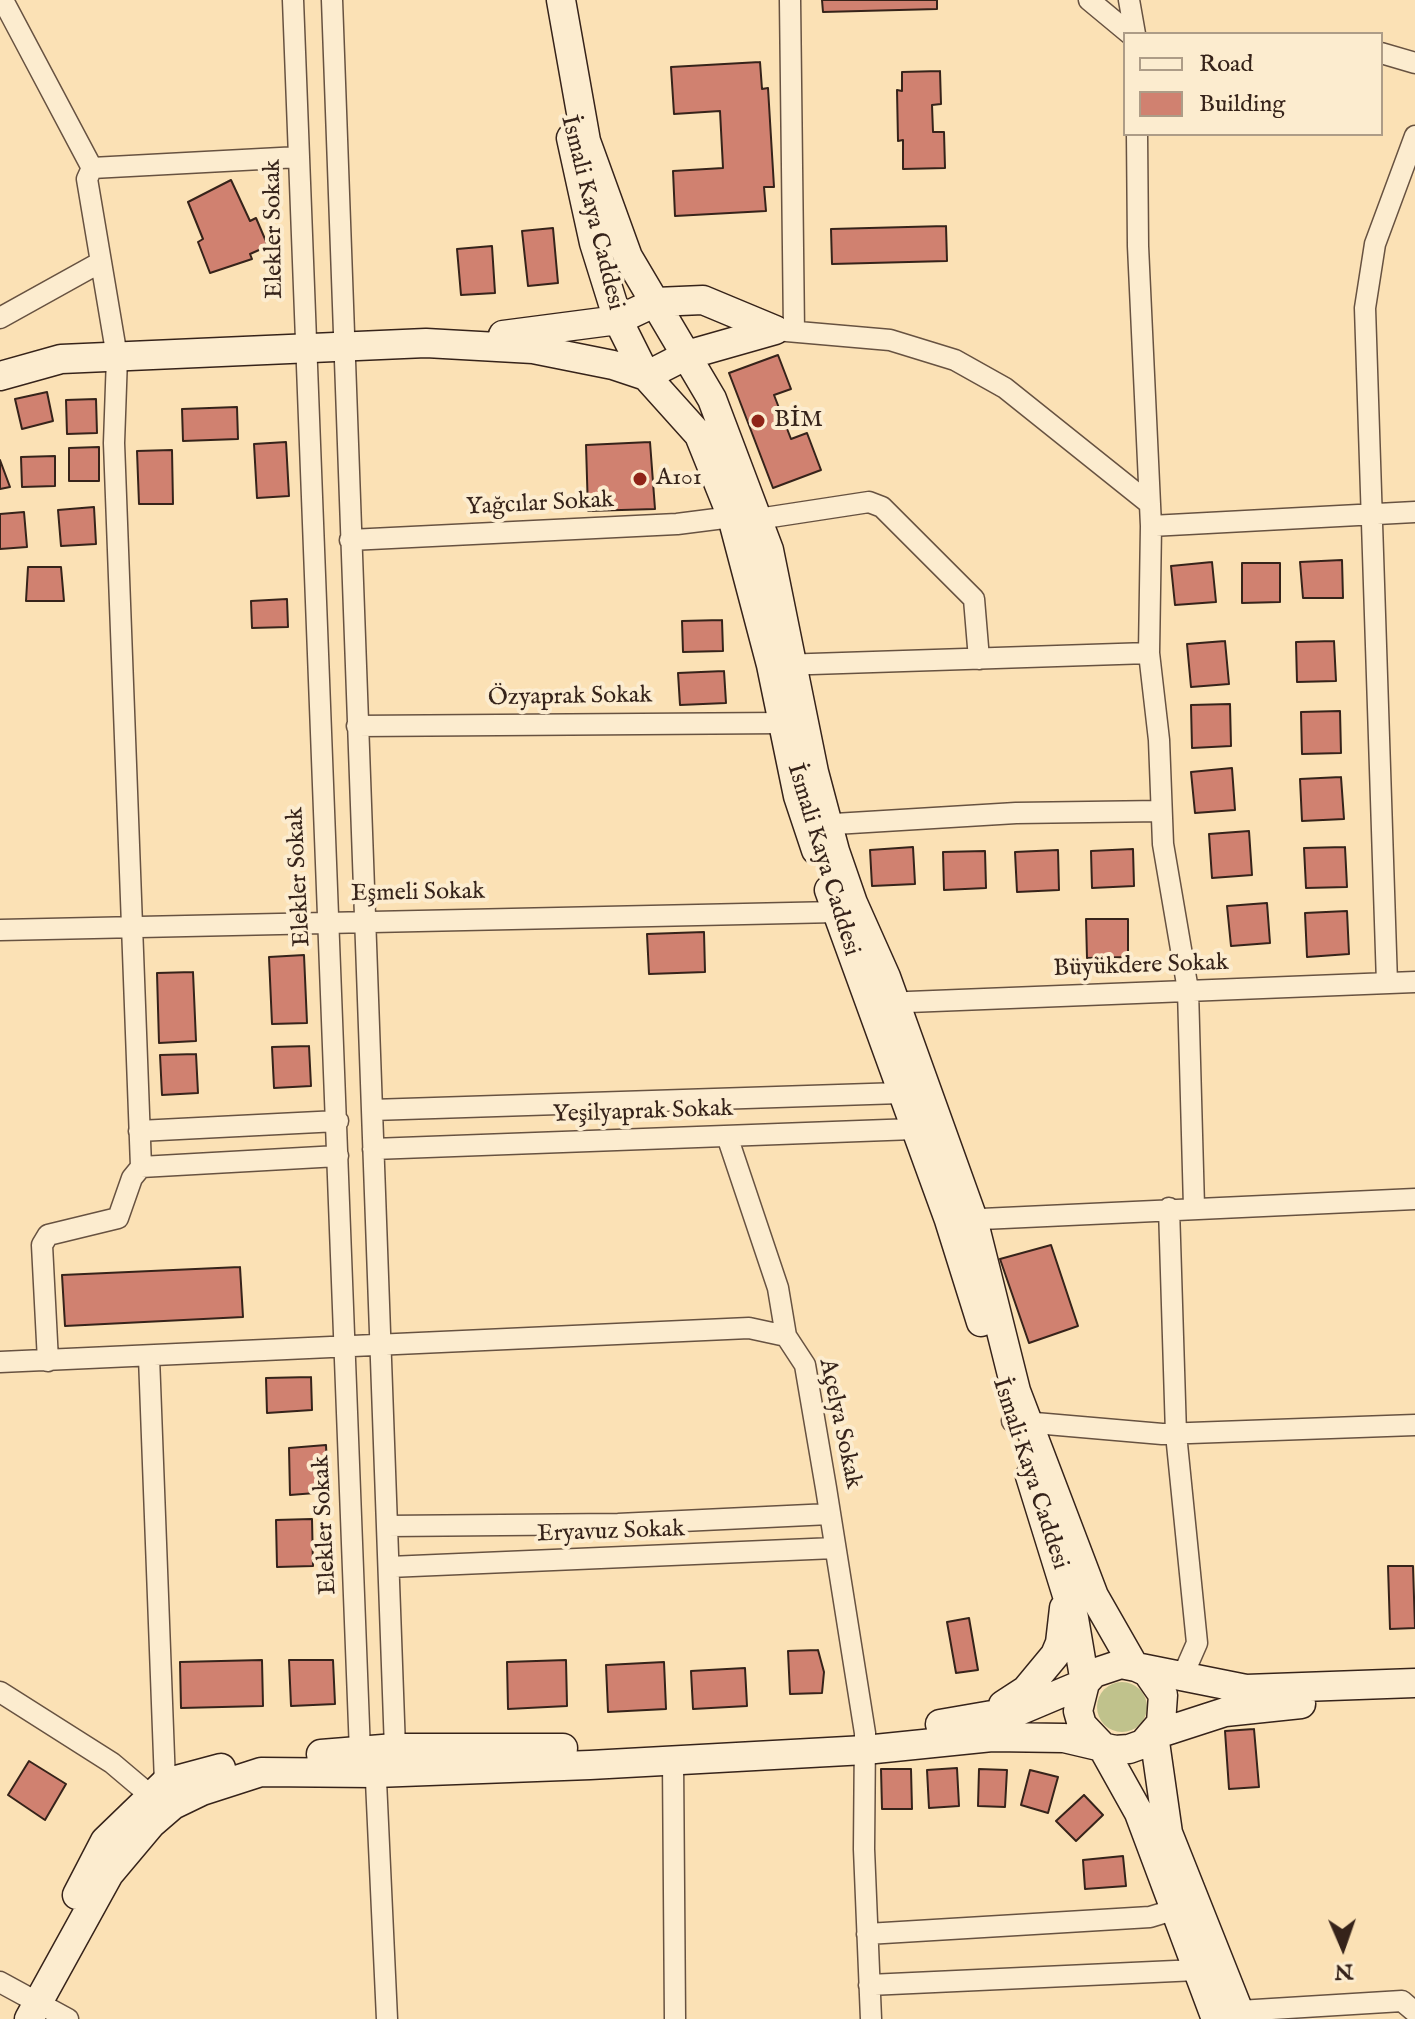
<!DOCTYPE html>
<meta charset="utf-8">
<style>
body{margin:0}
#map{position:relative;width:1415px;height:2019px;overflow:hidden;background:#fbe1b5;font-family:"IM FELL English",serif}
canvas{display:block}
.legend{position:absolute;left:1123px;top:32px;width:260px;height:104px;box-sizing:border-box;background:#fceccf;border:2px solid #ad9c87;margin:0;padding:10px 14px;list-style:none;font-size:24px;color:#36231a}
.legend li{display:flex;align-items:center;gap:16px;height:40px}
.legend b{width:40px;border:2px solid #ad9c87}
.north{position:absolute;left:1303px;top:1907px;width:80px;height:80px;-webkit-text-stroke:6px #fceccf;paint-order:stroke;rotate:178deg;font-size:22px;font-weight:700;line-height:32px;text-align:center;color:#36231a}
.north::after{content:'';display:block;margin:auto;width:28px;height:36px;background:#36231a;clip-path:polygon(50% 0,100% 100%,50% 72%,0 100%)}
</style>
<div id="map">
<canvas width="1415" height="2019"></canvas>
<ul class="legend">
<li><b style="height:10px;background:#fceccf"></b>Road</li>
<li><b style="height:22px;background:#d08170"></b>Building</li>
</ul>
<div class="north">N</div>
</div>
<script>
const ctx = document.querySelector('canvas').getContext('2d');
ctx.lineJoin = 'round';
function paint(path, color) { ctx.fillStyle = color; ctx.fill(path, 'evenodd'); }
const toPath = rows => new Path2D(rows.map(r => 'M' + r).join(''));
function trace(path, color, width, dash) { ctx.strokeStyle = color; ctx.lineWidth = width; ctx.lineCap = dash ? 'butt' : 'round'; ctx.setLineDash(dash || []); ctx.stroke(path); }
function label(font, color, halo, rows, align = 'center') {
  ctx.font = font + ' "IM FELL English",serif'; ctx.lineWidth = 8; ctx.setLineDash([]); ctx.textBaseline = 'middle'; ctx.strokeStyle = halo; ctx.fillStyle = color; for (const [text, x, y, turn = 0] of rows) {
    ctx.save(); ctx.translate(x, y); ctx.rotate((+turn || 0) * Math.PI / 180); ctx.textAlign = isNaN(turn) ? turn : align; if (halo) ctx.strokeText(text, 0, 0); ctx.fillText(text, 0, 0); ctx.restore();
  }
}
paint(toPath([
 '1097 1707a25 25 0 1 1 50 0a25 25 0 1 1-50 0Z'
]), '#c0c28c');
const building = toPath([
 [822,0,937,0,937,9,823,12,822,0],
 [760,62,762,89,768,88,774,187,764,187,766,211,675,216,673,171,723,168,720,111,674,114,671,67,760,62],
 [940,71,941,104,932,105,933,132,944,132,945,168,903,169,903,140,898,141,897,90,902,91,902,72,940,71],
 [231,180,250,221,256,218,268,246,250,254,252,259,210,273,198,242,203,239,188,202,231,180],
 [946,226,947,261,832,264,831,229,946,226],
 [553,228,558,283,528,286,522,231,553,228],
 [492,246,495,293,461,295,457,249,492,246],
 [778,355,791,389,774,395,791,439,807,433,821,470,773,488,729,373,778,355],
 [47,392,53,421,22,429,15,399,47,392],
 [96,399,97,433,67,434,66,400,96,399],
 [237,407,238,439,183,441,182,409,237,407],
 [286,442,289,496,257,498,254,444,286,442],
 [650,442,655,509,588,511,586,445,650,442],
 [99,447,99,481,69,481,69,448,99,447],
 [172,450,173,504,139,504,137,451,172,450],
 [55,456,55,486,22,487,21,457,55,456],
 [0,460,10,487,0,489,0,460],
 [94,507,96,544,61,546,58,510,94,507],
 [24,512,27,547,0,549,0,514,24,512],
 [1342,560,1343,598,1303,598,1300,562,1342,560],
 [1212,562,1216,602,1175,605,1171,566,1212,562],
 [1242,563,1280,563,1280,602,1242,603,1242,563],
 [28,567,61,567,64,601,26,601,28,567],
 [287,599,288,627,252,628,251,601,287,599],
 [722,620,723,651,683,652,682,621,722,620],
 [1225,641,1229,684,1191,687,1187,644,1225,641],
 [1334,641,1336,681,1297,682,1296,642,1334,641],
 [724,671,726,703,680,705,678,673,724,671],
 [1230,704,1231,746,1192,748,1191,705,1230,704],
 [1340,711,1341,753,1302,754,1301,712,1340,711],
 [1232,768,1235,810,1195,813,1191,772,1232,768],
 [1341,777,1344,819,1302,821,1300,779,1341,777],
 [1249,831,1252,875,1212,878,1209,834,1249,831],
 [913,847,915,884,872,886,870,850,913,847],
 [1345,847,1347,887,1306,888,1304,848,1345,847],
 [1133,849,1134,886,1092,888,1091,851,1133,849],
 [1058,850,1059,890,1017,892,1015,852,1058,850],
 [985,851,986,888,944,890,943,852,985,851],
 [1267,903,1270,943,1231,946,1227,906,1267,903],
 [1347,911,1349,954,1307,957,1305,913,1347,911],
 [1086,919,1128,919,1128,957,1087,958,1086,919],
 [704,932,705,972,649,974,647,934,704,932],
 [304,955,307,1023,272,1024,269,957,304,955],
 [193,972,196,1041,159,1043,157,973,193,972],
 [309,1046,311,1086,274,1088,272,1047,309,1046],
 [196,1054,198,1093,162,1095,160,1055,196,1054],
 [1051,1245,1078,1326,1029,1343,1000,1259,1051,1245],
 [240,1267,243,1317,65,1326,62,1275,240,1267],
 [311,1377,312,1410,267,1413,266,1378,311,1377],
 [326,1445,328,1492,290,1495,289,1448,326,1445],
 [312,1519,313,1566,277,1567,276,1520,312,1519],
 [1388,1566,1413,1566,1415,1628,1390,1629,1388,1566],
 [969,1618,978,1670,956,1673,947,1622,969,1618],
 [818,1650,824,1672,822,1693,790,1694,788,1651,818,1650],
 [262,1660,263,1706,181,1708,180,1662,262,1660],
 [289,1660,333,1660,335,1704,291,1706,289,1660],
 [566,1660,567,1706,508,1709,507,1662,566,1660],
 [664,1662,666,1709,608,1712,606,1665,664,1662],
 [745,1668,747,1706,693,1709,691,1671,745,1668],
 [1254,1729,1259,1787,1229,1789,1225,1731,1254,1729],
 [29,1761,66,1784,45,1820,8,1795,29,1761],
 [957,1768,959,1806,929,1808,927,1770,957,1768],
 [881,1769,911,1769,912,1809,882,1809,881,1769],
 [979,1769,1007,1770,1005,1807,978,1806,979,1769],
 [1030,1770,1058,1777,1048,1813,1021,1805,1030,1770],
 [1084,1795,1103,1815,1076,1841,1056,1821,1084,1795],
 [1123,1856,1126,1886,1085,1889,1083,1860,1123,1856]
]);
paint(building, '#d08170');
trace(building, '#36231a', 2);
const street = toPath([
 [293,0,360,1752],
 [332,0,395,1748],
 [790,0,794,331],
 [1089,0,1130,34],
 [1129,0,1135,34],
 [5,4,92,168,299,157],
 [1381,53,1415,63],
 [92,168,87,179,117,357,114,443,141,1167],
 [0,318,99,263],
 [775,330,890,340,955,360,1005,388,1150,504],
 [758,519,869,502,882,507,974,599,979,659],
 [1151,526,1415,512],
 [350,540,677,524,732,517],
 [1149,653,1159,740,1163,844,1188,990,1194,1207],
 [781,665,1149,653,1151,526,1138,246,1137,134],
 [357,726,783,723],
 [818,825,1016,813,1161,811],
 [0,930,837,912],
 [1387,983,1365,308,1375,244,1415,136],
 [883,1003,1415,982],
 [372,1110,901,1093],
 [139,1131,338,1121],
 [727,1136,778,1288,786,1336,805,1365,826,1488,865,1733,864,1849,871,2019],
 [373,1149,914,1129],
 [1169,1208,1176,1434,1197,1643,1183,1675],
 [960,1220,1415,1199],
 [149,1357,165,1783],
 [48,1361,42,1245,48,1235,118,1218,132,1178,141,1167,338,1156],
 [0,1362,749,1328,786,1336],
 [1012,1421,1162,1434,1415,1425],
 [387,1526,618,1524,830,1514],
 [389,1567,835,1548],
 [0,1692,112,1763,151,1796],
 [375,1759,387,2019],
 [673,1761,675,2019],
 [867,1934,1150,1917,1173,1910],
 [0,1982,68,2019],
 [869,1985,1197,1970],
 [1239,2011,1402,2001,1415,2012]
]);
const secondary = toPath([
 [571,138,594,243,618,320,646,376,699,435,732,517,771,665,798,796,816,850],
 [503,335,618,320,656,302,703,300,775,330],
 [0,376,61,359,426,343,533,349,613,365,646,376,687,355,775,330],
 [829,890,949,1220,981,1322],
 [1030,1476,1074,1618,1085,1683],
 [1003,1705,1026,1690,1055,1655,1060,1643,1064,1608],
 [940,1724,1021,1710,1085,1683],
 [1154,1735,1168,1833,1242,2019],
 [1154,1735,1225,1712,1301,1704],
 [321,1754,395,1748,563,1748],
 [77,1895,105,1841,165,1783,221,1768],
 [29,2019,109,1874,151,1824,173,1805,202,1791,261,1772,375,1773,590,1765,865,1750,992,1737,1064,1738,1115,1750,1129,1749,1143,1744,1161,1723,1163,1695,1147,1672,1134,1666,1094,1596,1016,1391,973,1219,886,977,853,903,835,851,814,772,769,550,712,399,628,257,586,141,561,0],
 [1216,2019,1139,1813,1101,1745,1082,1725,1078,1711,1085,1683,1094,1673,1121,1664,1246,1689,1415,1683]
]);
trace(street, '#675241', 23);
trace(secondary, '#36231a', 31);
trace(street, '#fceccf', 20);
trace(secondary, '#fceccf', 28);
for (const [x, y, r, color] of [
 [758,421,8,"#8f2418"],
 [640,479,8,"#8f2418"]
]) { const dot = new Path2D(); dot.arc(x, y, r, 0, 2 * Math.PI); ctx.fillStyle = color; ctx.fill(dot); trace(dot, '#fceccf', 3); }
label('24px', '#36231a', '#fceccf', [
 ["İsmali Kaya Caddesi",591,213,76],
 ["Elekler Sokak",275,229,-91],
 ["Yağcılar Sokak",540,505,-3],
 ["Özyaprak Sokak",570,698,-1],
 ["İsmali Kaya Caddesi",822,860,73],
 ["Elekler Sokak",300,877,-93],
 ["Eşmeli Sokak",418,894,-1],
 ["Büyükdere Sokak",1141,967,-2],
 ["Yeşilyaprak Sokak",643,1113,-2],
 ["Açelya Sokak",839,1424,78],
 ["İsmali Kaya Caddesi",1029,1474,72],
 ["Elekler Sokak",326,1525,-93],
 ["Eryavuz Sokak",611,1533,-2]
]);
label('24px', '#36231a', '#fceccf', [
 ["BİM",774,421],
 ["A101",656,479]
], 'left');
</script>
